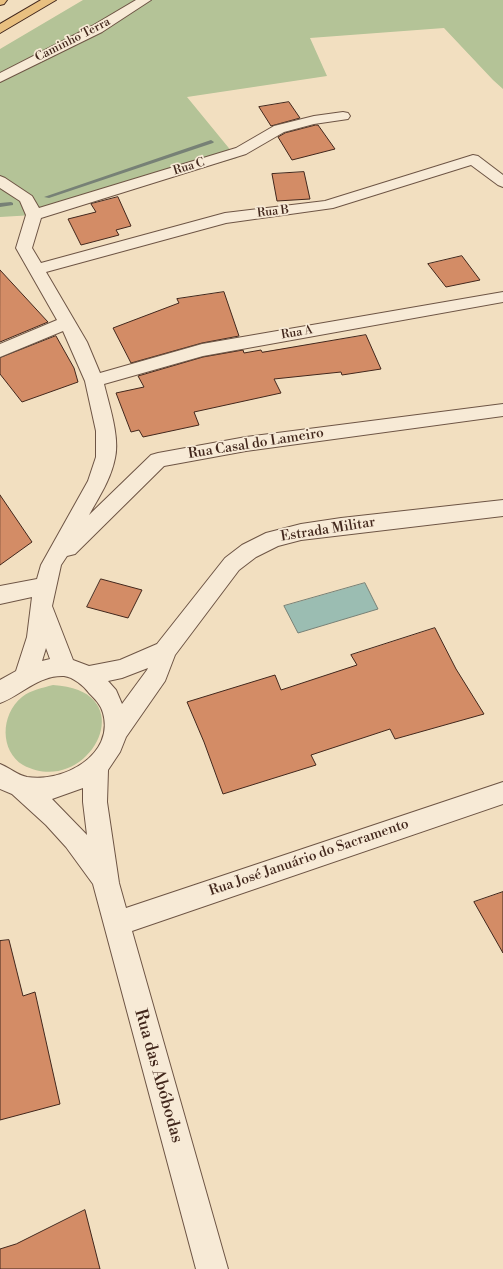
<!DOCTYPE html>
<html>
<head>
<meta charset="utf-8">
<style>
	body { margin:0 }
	canvas { display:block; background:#f2dfc0 }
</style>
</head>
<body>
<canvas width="503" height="1269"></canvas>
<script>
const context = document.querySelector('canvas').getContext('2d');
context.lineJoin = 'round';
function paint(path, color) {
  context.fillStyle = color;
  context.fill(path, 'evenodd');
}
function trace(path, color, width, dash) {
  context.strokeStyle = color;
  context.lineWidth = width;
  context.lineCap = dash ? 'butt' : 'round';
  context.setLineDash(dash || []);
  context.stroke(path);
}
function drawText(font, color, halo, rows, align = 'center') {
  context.font = font + ' "Libre Bodoni",serif';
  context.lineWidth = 3.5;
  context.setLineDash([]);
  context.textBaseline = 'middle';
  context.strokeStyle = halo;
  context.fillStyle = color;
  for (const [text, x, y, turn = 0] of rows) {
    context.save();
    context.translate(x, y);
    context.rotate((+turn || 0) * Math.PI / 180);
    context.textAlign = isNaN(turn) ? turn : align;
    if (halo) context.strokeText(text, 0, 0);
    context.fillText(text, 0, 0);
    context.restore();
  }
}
paint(new Path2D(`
	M83 0H503V89L493 80 444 28 310 38 327 76 187 97 237 158 34 215 0 217V49Z
	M53 685C147 690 88 800 23 765 0 751 0 715 22 697 31 690 42 688 53 685Z`), '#b4c397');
const water = new Path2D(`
	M365 583 378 609 298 633 284 606Z`);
paint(water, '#9bbdb2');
trace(water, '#778176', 1);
paint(new Path2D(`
	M211 140 214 142 213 143 49 198 44 197Z
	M11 202 13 203V205L0 207V203Z`), '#778176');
const building = new Path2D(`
	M289 102 300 118 271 126 259 107Z
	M316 125H318L335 149 292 160 278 137 285 133Z
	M304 172 310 199 277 201 272 174Z
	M118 197 131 226 116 230 119 235 81 245 68 219 96 212 91 204Z
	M462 256 480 280 446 287 428 264Z
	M0 270 48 322 0 342Z
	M224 292 239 336 202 343 131 363 113 328 179 303 177 299Z
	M366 335 381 369 342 375 341 372 274 379 281 393 194 412 199 425 143 437 139 430 131 432 116 393 144 387 138 376 203 357 243 350 244 353 261 350 262 352Z
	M56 336 74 368 78 382 22 402 0 374V358Z
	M0 495 32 542 0 565Z
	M101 579 142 590 128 618 87 607Z
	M435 628 456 669 484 714 395 739 390 729 311 755 316 765 223 794 204 742 187 702 275 675 281 690 357 665 351 655Z
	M503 892V953L474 902Z
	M9 940 23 996 35 992 60 1104 0 1120V941Z
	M85 1210 100 1269H0V1249L16 1244Z`);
paint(building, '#d38c66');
trace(building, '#42271c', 1);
const minor = new Path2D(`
	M136 0H151L102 32 0 82V73L92 26Z
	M343 112 348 113 350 116 348 119 314 124 284 132 246 154 41 218 32 248 41 263 225 213 325 201 473 155 478 156 503 175V187L498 185 471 165 333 208 226 223 46 272 87 342 100 373 202 344 503 292V302L203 356 104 384C109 405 120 437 115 458 111 479 99 497 89 515L151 455 158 453 246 437 503 404V416L246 451 164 466 75 554 67 556 61 565 52 606 73 660 89 666 120 660 157 644 225 558 242 545 266 533 301 524 341 518 503 500V516L301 540 278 546 256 557 239 570 175 655 165 681 126 737 120 752 108 770 107 802 119 883 126 908 503 782V804L132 931 228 1269H196L93 884 66 847 46 825 12 794 0 789V764C10 768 17 775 27 777 63 783 115 755 103 713 101 705 95 699 89 693 84 686 73 677 64 676 38 675 22 695 0 703V680L16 671 27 637 32 597 0 604V586L37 579 41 565 88 481 96 457V431L85 381 63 331 0 357V344L57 320 16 248 26 215 20 201 0 188V176L5 178 32 196 39 208 236 148 274 126 314 116ZM46 648 50 659 42 661ZM148 668 147 670 122 704 116 690 108 681 122 678ZM83 788V802L87 835 52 799Z`);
const highway = new Path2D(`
	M0 0H7L4 4 0 5Z
	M41 0H56L0 33V24Z`);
trace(minor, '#6e5545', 2);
trace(highway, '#42271c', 2);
paint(minor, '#f7ead6');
paint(highway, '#e9c080');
drawText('12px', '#42271c', '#f7ead6', [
	["Caminho Terra",73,40,-27],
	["Rua C",189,167,-17],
	["Rua B",273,212,-7],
	["Rua A",297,333,-10]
]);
drawText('14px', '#42271c', '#f7ead6', [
	["Rua Casal do Lameiro",256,444,-9],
	["Estrada Militar",328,530,-9],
	["Rua José Januário do Sacramento",309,858,-19]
]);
drawText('17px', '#42271c', '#f7ead6', [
	["Rua das Abóbodas",158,1076,74]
]);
</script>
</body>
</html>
